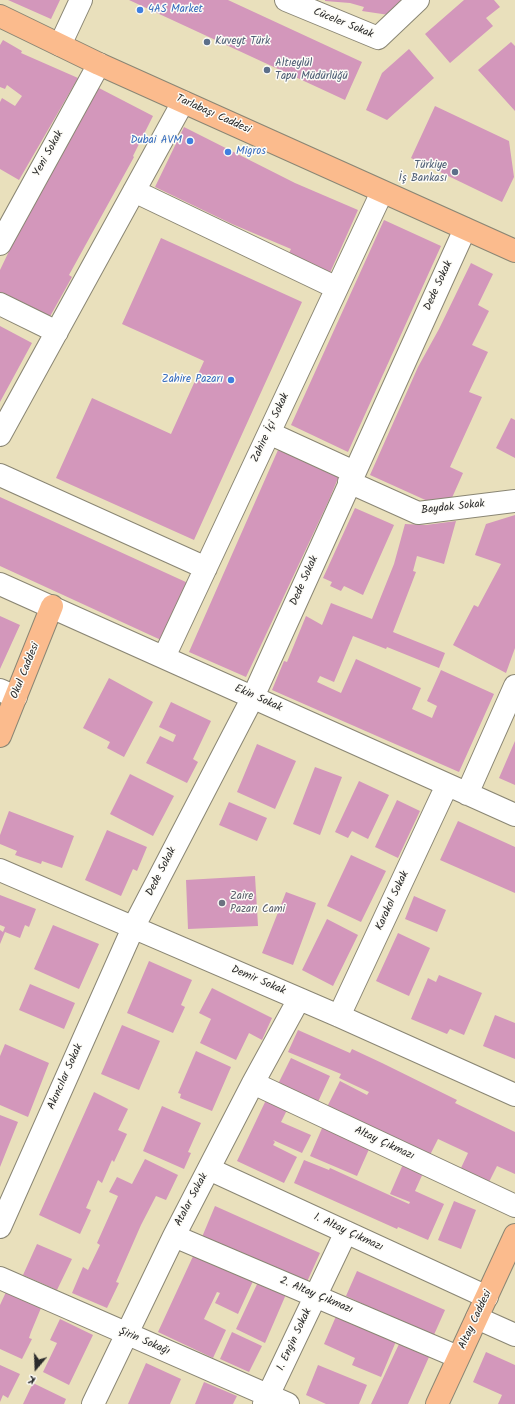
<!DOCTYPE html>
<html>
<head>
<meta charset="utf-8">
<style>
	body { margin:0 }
	#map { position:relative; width:515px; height:1404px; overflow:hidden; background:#e9e0bc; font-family:Kalam,sans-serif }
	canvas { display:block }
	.north { position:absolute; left:16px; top:1348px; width:40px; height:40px; -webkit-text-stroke:3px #fdfcf7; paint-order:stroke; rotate:199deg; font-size:11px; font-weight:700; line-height:16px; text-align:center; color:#2b2b2b }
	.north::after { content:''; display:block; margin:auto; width:14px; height:18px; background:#2b2b2b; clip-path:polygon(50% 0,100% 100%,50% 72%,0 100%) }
</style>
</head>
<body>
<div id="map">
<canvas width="515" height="1404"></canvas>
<div class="north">K</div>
</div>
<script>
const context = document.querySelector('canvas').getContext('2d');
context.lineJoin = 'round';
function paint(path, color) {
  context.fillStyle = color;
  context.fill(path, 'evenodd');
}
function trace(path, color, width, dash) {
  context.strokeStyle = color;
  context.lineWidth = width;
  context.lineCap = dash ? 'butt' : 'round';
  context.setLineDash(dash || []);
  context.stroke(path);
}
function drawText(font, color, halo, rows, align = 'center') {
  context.font = font + ' Kalam,sans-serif';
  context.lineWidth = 3;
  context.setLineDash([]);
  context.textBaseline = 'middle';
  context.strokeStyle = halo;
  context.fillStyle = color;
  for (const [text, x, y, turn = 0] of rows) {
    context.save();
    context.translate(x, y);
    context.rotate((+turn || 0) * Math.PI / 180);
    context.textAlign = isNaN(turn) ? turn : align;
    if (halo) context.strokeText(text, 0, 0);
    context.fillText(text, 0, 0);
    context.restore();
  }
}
paint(new Path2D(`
	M8 0H60L51 19Z
	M129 0H228L362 62 345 100Z
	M325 0H409L389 15 362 11 364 7 350 3 325 1Z
	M464 0H494L500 7 486 18 493 26 450 63 425 34Z
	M3 40 22 51 21 53 78 78 19 180 0 169V102L2 98 15 106 22 96 7 85 5 89 0 87V45Z
	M511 42 515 46V111L478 70Z
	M409 49 434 78 387 120 366 110 382 73Z
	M97 87 153 116 133 156 134 157 69 275 72 277 48 320 0 295V270L13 243 43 189Z
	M435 106 509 141 514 177 502 202 411 158Z
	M184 127 295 183 358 210 329 275 288 255 291 249 232 224 155 187Z
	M384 220 441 246 348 452 291 425Z
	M161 238 302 302 194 540 56 478 92 398 171 434 204 361 122 324Z
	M471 263 493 274 478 305 489 311 472 345 488 352 469 392 482 397 450 467 463 473 451 500 432 503 370 475 418 367 439 329Z
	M0 326 32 343 0 402Z
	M511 418 515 420V458L496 448Z
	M278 450 339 476 329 500 246 677 189 652Z
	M0 497 188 583 161 640 0 566Z
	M355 508 394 525 363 595 344 586 341 591 330 586 332 582 323 578Z
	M515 515V648L506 673 453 645 474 605 478 607 501 564 475 555 486 524Z
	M456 521 444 564 417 556 413 571 416 572 393 632 445 653 439 668 387 647 386 649 353 636 334 682 320 676 317 682 341 693 356 659 421 688 412 709 432 718 437 706 427 701 441 670 494 694 459 772 272 690 284 661 287 662 306 616 322 625 331 603 372 619 394 564 405 524 426 525Z
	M0 616 20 625 0 669Z
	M109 678 153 702 124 757 107 748 110 742 83 728Z
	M171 702 211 721 193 759 198 762 187 783 146 763 160 736 173 742 176 735 159 727Z
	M515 741V785L499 778Z
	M257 744 296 761 275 809 237 792Z
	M315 767 342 777 320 835 293 824Z
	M130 774 174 796 153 836 110 814Z
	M359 781 389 795 368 839 352 831 348 838 335 832Z
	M397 800 420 811 398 858 375 847Z
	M229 802 267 818 257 841 219 825Z
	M9 811 74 836 62 868 42 861 41 864 15 855 17 851 0 844V835Z
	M458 821 515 847V893L440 860Z
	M107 830 147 847 137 871 133 869 121 896 85 880Z
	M351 855 386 871 361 922 327 906Z
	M255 876 258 926 188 929 186 880Z
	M286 892 316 903 293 965 262 953Z
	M0 895 36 909 29 927 25 925 20 938 5 932 0 944V930L3 932 5 927 0 925Z
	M414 896 446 910 437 932 405 919Z
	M327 919 358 935 333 986 302 970Z
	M53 925 99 944 79 989 34 969Z
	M398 933 430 948 409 996 376 981Z
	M149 961 192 980 181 1005 185 1007 173 1033 127 1013Z
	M439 975 482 993 464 1035 450 1029 447 1034 411 1019 428 978 436 982Z
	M30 984 75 1003 64 1029 19 1010Z
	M212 988 272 1018 262 1040 249 1033 236 1060 200 1043 211 1019 199 1013Z
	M495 1015 515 1023V1059L483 1046Z
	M122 1025 160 1041 139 1090 101 1074Z
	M298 1030 350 1053 352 1049 382 1063 457 1100 455 1103 515 1132V1174L497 1166 489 1182 461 1168 468 1153 438 1139 429 1157 327 1107 340 1081 367 1095 369 1092 339 1078 341 1074 288 1052Z
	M5 1044 49 1063 28 1117 0 1105V1056Z
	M196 1051 231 1067 212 1111 180 1098 181 1094 178 1093Z
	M291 1058 330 1076 317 1104 277 1086Z
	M94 1092 128 1109 118 1130 127 1134 114 1162 112 1160 102 1183 98 1180 86 1208 91 1210 80 1234 39 1215Z
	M266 1100 287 1110 281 1122 311 1135 302 1153 273 1140 275 1142 273 1145 297 1157 284 1183 237 1161Z
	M162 1106 201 1123 188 1152 191 1153 184 1169 143 1151Z
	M0 1115 18 1122 0 1167Z
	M323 1126 370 1147 357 1176 310 1156Z
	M145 1159 178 1175 166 1200 156 1196 141 1225 116 1282 119 1283 107 1308 72 1293 83 1267 88 1270 100 1245 97 1243 118 1196 109 1192 117 1177 132 1184Z
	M304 1160 329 1170 330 1168 409 1204 410 1202 390 1194 404 1162 424 1171 415 1191 444 1204 428 1240 398 1227 397 1229 294 1183Z
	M454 1201 476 1210 461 1249 438 1240Z
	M215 1206 320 1253 306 1284 202 1237Z
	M37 1244 72 1259 57 1290 23 1275Z
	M195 1252 254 1279 238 1314 215 1303 220 1293 217 1292 204 1319 226 1330 213 1358 158 1332Z
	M357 1271 445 1310 433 1337 346 1296Z
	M259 1280 287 1292 265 1343 236 1329Z
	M6 1292 41 1308 31 1332 29 1338 32 1339 22 1359 0 1349V1305Z
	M337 1314 397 1339 381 1377 352 1365 355 1358 324 1344Z
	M60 1319 93 1335 69 1385 43 1372 57 1343 50 1340Z
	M232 1332 262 1346 249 1372 220 1359Z
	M399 1344 429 1357 408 1404H371Z
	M486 1352 515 1365V1404H498L502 1395 473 1382Z
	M146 1363 181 1379 170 1404H128Z
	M0 1365 20 1374 8 1398 3 1395 0 1402Z
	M318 1365 367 1385 359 1404H326L306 1395Z
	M204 1382 237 1396 233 1404H195Z
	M33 1383 66 1399 64 1404H23Z`), '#d397bb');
const minor = new Path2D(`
	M286 0 378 38 418 0
	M60 45 81 0
	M134 191 337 288
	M0 244 99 64
	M0 304 57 332
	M269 433 354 472
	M0 435 183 102
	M0 475 206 568
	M349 482 418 513 515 501
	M0 584 515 815
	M164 657 382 192
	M0 690 16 697
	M467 794 515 686
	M0 870 339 1016 515 1095
	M339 1016 447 785
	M253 1083 515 1206
	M209 1169 487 1297
	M0 1227 133 928 253 697 465 229
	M174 1236 458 1357
	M0 1278 288 1404
	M477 1318 515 1335
	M93 1404 174 1236 253 1083 299 999
	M264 1404 346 1232`);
const major = new Path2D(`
	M0 16 99 64 515 251
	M0 736 52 606
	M437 1404 515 1235`);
trace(minor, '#8a8674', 24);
trace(major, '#8a8674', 24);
trace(minor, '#fff', 22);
trace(major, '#fbbb8d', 22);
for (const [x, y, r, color] of [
	[140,10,4,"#3f7fe0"],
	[207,42,4,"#5c6f8a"],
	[267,70,4,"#5c6f8a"],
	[190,141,4,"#3f7fe0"],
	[228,152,4,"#3f7fe0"],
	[455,172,4,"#5c6f8a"],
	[231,380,4,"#3f7fe0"],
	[222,903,4,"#6b7280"]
]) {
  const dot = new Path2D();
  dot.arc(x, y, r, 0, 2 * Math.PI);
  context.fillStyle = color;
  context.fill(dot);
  trace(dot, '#fdfcf7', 1.5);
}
drawText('11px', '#366cbe', '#fdfcf7', [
	["4AS Market",148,10],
	["Dubai AVM",182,141,"right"],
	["Migros",236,152],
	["Zahire Pazarı",223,380,"right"]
], 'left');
drawText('11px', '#2b2b2b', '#fdfcf7', [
	["Cüceler Sokak",343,24,22],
	["Tarlabaşı Caddesi",213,115,24],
	["Yeni Sokak",49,154,-61],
	["Dede Sokak",439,286,-65],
	["Zahire İçi Sokak",271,428,-65],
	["Baydak Sokak",453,508,-6],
	["Dede Sokak",305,581,-66],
	["Okul Caddesi",26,671,-68],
	["Ekin Sokak",258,699,24],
	["Dede Sokak",162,872,-63],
	["Karakol Sokak",393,901,-65],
	["Demir Sokak",258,981,23],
	["Akıncılar Sokak",66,1077,-66],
	["Altay Çıkmazı",384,1144,25],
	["Atalar Sokak",192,1200,-62],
	["1. Altay Çıkmazı",348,1233,25],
	["2. Altay Çıkmazı",316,1296,23],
	["Altay Caddesi",476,1320,-65],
	["1. Engin Sokak",295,1340,-65],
	["Şirin Sokağı",144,1342,23]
]);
drawText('11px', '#4e5e75', '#fdfcf7', [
	["Kuveyt Türk",215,42],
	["Altıeylül",275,64],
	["Tapu Müdürlüğü",275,77],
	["Türkiye",447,166,"right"],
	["İş Bankası",447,179,"right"]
], 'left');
drawText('11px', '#5b616d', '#fdfcf7', [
	["Zaire",230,897],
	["Pazarı Cami",230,910]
], 'left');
</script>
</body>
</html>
